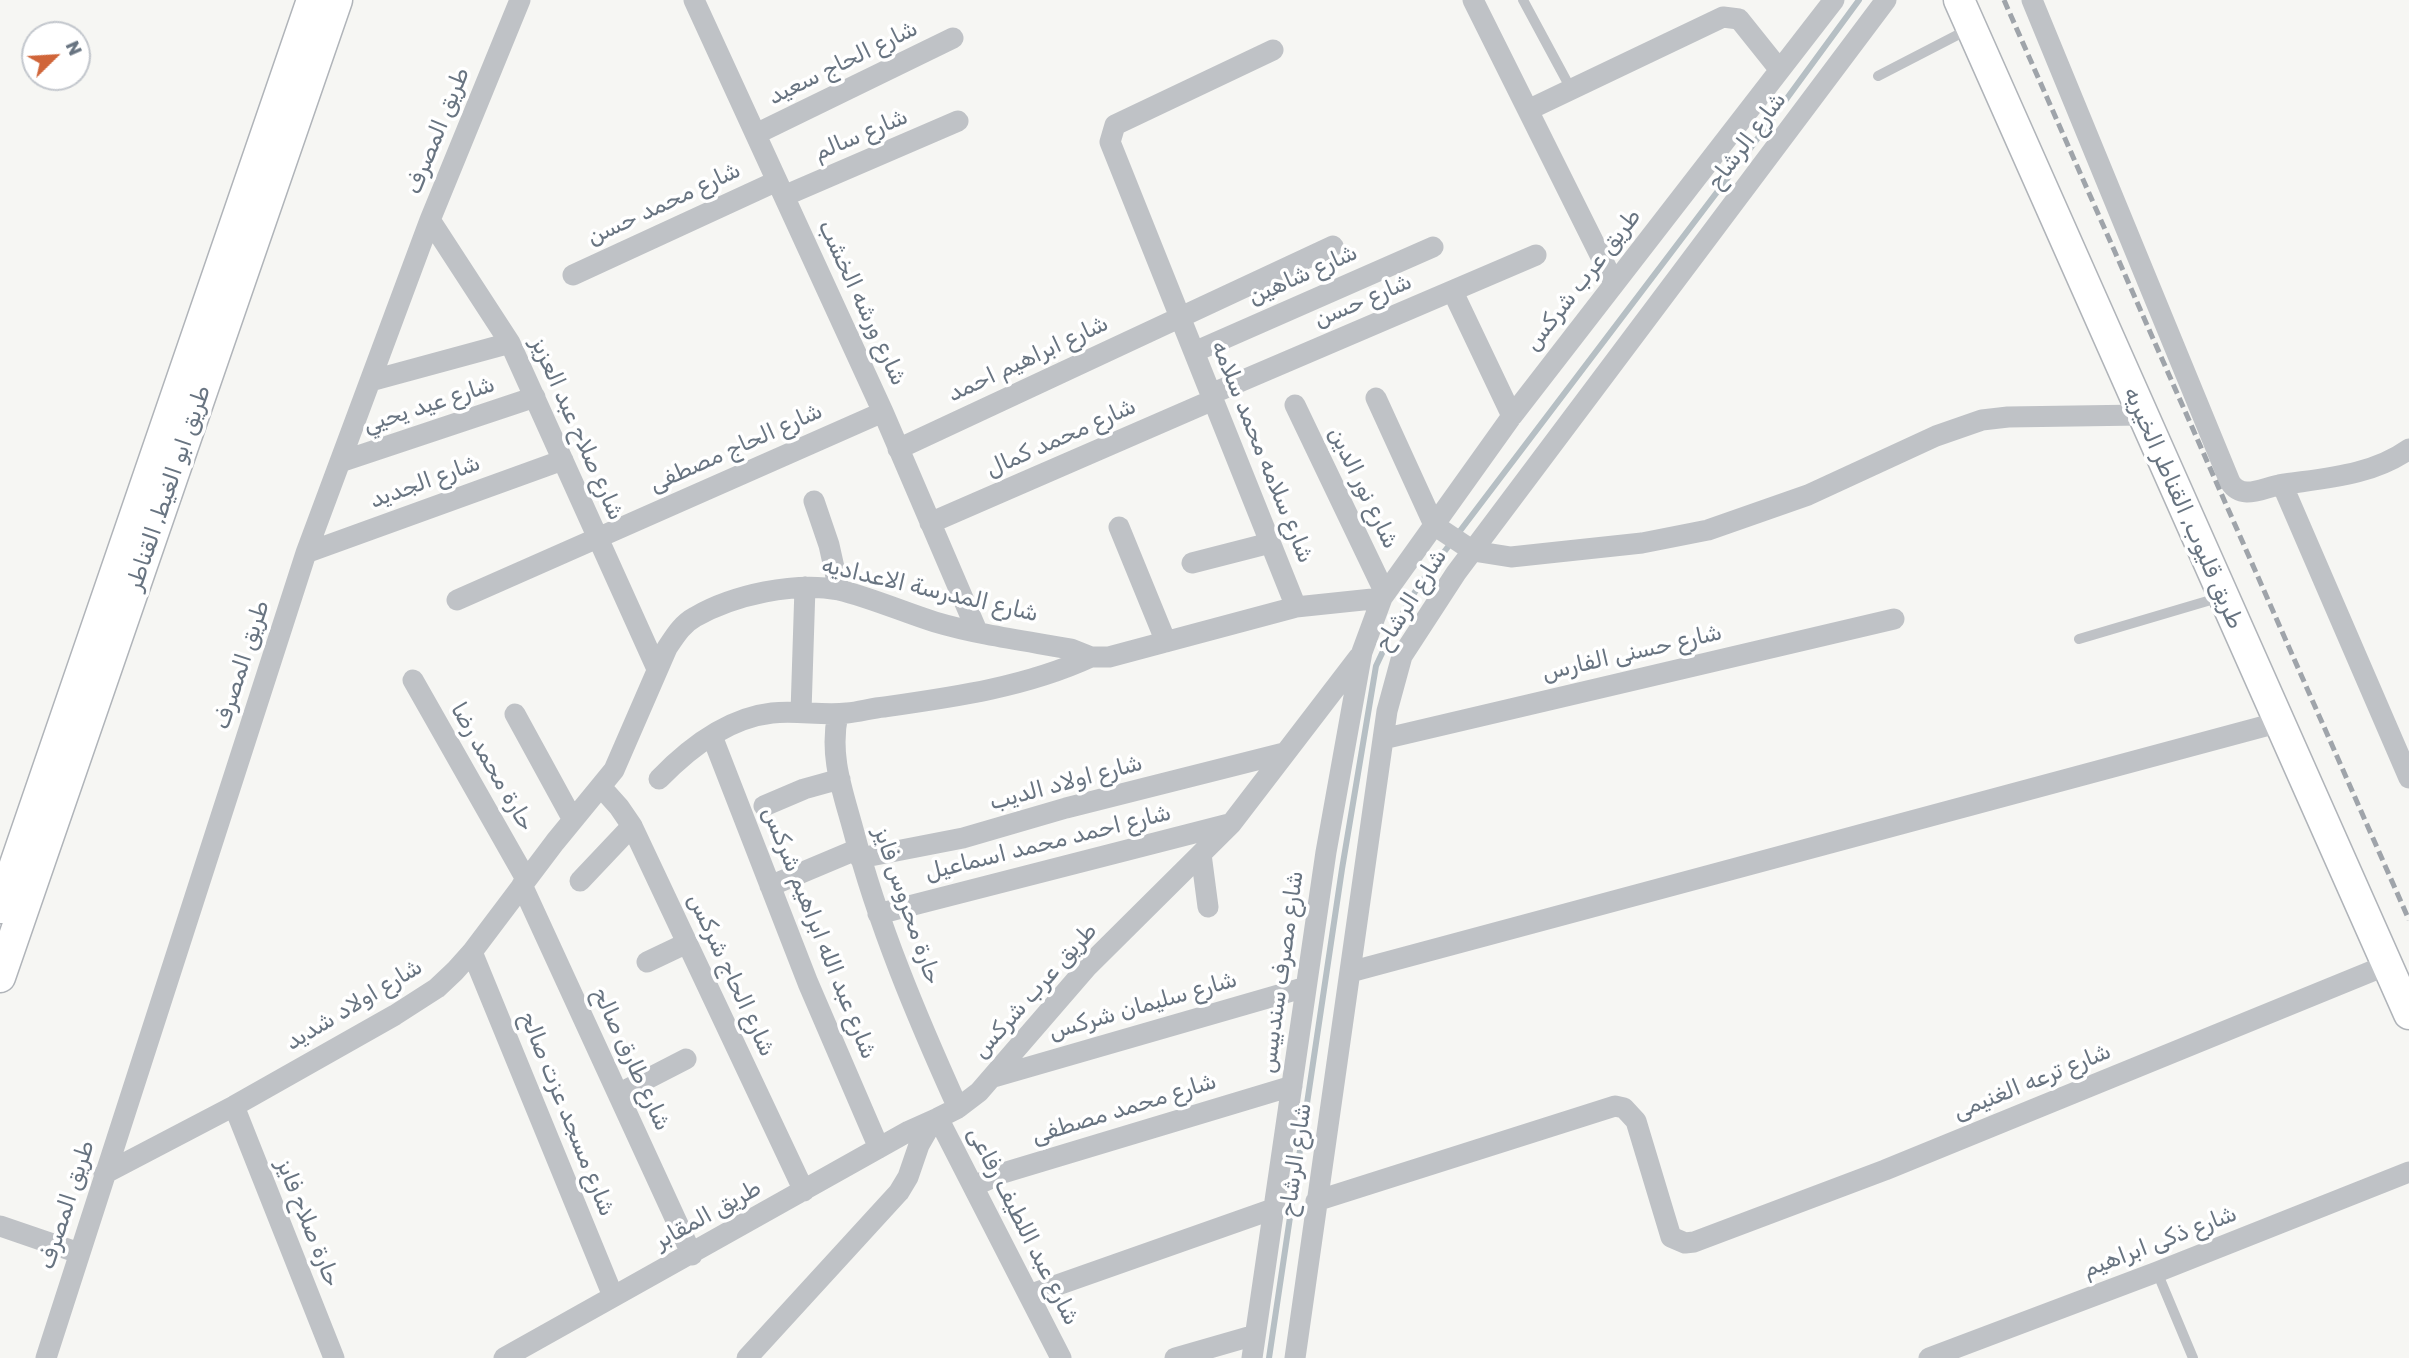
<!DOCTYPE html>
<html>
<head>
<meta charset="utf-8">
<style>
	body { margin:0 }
	#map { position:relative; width:2409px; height:1358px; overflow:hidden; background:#f6f6f3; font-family:Rubik,sans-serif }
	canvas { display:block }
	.north { position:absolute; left:21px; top:21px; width:70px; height:70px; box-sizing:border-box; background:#fff; border:2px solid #c3c7cd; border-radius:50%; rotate:66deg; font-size:19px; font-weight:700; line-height:28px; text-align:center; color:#687481 }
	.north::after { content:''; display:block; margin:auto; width:24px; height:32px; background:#d06539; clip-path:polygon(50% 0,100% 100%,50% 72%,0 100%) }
</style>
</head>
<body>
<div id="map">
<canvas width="2409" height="1358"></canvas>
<div class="north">N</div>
</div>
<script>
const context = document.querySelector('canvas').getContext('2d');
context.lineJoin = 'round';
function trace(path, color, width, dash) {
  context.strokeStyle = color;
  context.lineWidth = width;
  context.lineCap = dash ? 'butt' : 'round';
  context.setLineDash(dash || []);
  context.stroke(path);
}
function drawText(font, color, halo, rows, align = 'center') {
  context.font = font + ' Rubik,"Noto Naskh Arabic",sans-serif';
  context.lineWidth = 7;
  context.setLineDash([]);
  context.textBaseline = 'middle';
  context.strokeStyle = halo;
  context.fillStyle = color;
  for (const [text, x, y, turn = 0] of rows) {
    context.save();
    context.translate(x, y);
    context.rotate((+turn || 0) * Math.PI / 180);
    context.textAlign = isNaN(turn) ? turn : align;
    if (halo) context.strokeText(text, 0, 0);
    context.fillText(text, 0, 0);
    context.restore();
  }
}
trace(new Path2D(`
	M1269 1358 1342 869 1376 666 1394 628 1419 585 1752 146 1859 0`), '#b6bfc4', 6);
const secondary = new Path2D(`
	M1959 0 2409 1014
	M0 908 312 0
	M0 977 337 0`);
trace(secondary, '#b0b4b9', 33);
trace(new Path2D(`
	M1523 0 1571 89
	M1878 76 1969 29
	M2079 639 2221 597
	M2157 1272 2193 1358`), '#bfc2c6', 10);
trace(new Path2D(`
	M694 0 883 412 977 631
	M1473 0 1614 283
	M2032 0 2230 482C2242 501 2262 488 2279 485L2285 491 2409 778
	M1273 50 1115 125 1110 142 1296 607
	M1528 110 1723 17 1739 19 1779 69
	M756 134 953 38
	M784 196 958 121
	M430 220 510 343 657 669
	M573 275 777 181
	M1453 292 1512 416
	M1194 352 1433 247
	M370 381 510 343
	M1211 394 1536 255
	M1376 398 1434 525 1473 551 1511 557 1642 543 1708 530 1808 495 1936 436 1982 420 2008 417 2141 415
	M1295 405 1385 593
	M898 449 1333 246
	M340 462 535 397
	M2279 485C2324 478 2371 476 2409 449
	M814 501 829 545 839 590
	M930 523 1213 400
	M1119 527 1166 642
	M306 553 563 460
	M1192 563 1270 543
	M457 600 883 412
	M413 680 526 879
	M801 712 805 587
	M515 714 573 820
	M838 714C829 755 842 789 853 829 878 925 917 1017 958 1108
	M712 736 808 983 879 1148
	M1383 739 1894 619
	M659 779C689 748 727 718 772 713 797 710 822 716 847 713 859 712 872 708 884 707 954 697 1026 687 1091 657
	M602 788 619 807 632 826 804 1191
	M764 806 804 789 840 779
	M1201 854 1208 907
	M860 858 963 838 1066 808 1284 753
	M580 881 632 826
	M522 885 692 1255
	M770 886 858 849
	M878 914 1229 824
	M472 952 613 1296
	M647 962 687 943
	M1350 972 2280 722
	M994 1077 1306 987
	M618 1094 686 1059
	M234 1106 334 1358
	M104 1174 234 1106 395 1015 437 988 455 971 472 952 555 842 614 770 667 648C675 636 682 624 695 617 733 595 796 581 839 590 872 598 903 612 935 622 979 635 1026 641 1071 649L1091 657H1109L1296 607 1382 598
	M974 1186 1003 1173 1292 1086
	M1316 1201 1615 1106 1624 1108 1636 1121 1671 1237 1685 1243 1694 1242 1885 1170 2387 965
	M0 1226 79 1253
	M1029 1295 1273 1209
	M46 1358 306 553 430 220 520 0
	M504 1358 909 1131 938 1118 1061 1358
	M747 1358 899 1192 908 1177 919 1145 927 1131 938 1118 958 1108 979 1092 1088 966 1231 824 1359 657
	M1175 1358 1255 1335
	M1252 1358 1326 852 1362 652 1382 598 1512 416 1834 0
	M1295 1358 1387 711 1402 656 1456 573 1886 0
	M1929 1358 2157 1272 2409 1172`), '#bfc2c6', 21);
trace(secondary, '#fff', 30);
trace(new Path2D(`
	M2004 0 2409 920`), '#9fa4aa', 5, [10, 5]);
drawText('23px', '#687481', '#fff', [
	["شارع الحاج سعيد",843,63,-26],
	["طريق المصرف",438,131,-68],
	["شارع سالم",861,135,-23],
	["شارع الرشاح",1747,141,-53],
	["شارع محمد حسن",664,204,-25],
	["شارع شاهين",1303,275,-24],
	["طريق عرب شركس",1583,280,-52],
	["شارع حسن",1363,301,-23],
	["شارع ورشه الخشب",862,303,65],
	["شارع ابراهيم احمد",1028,359,-25],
	["شارع عيد يحيي",429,405,-18],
	["شارع صلاح عبد العزيز",577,429,66],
	["شارع محمد كمال",1061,438,-24],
	["شارع الحاج مصطفى",736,448,-24],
	["شارع سلامه محمد سلامه",1262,452,68],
	["شارع الجديد",425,482,-20],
	["طريق ابو الغيط, القناطر",169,488,-71],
	["شارع نور الدين",1363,488,64],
	["طريق قليوب, القناطر الخيريه",2183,508,66],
	["شارع المدرسة الاعداديه",930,590,13],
	["شارع الرشاح",1411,600,-58],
	["شارع حسنى الفارس",1632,653,-13],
	["طريق المصرف",242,665,-72],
	["حارة محمد رضا",492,767,60],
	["شارع اولاد الديب",1066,783,-15],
	["شارع احمد محمد اسماعيل",1048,843,-14],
	["حارة محروس فايز",907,906,71],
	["شارع عبد الله ابراهيم شركس",819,933,68],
	["شارع مصرف سندبيس",1282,972,-82],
	["شارع الحاج شركس",731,975,65],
	["طريق عرب شركس",1035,991,-48],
	["شارع اولاد شديد",354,1005,-31],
	["شارع سليمان شركس",1143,1006,-16],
	["شارع طارق صالح",631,1059,65],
	["شارع ترعه الغنيمى",2032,1082,-22],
	["شارع محمد مصطفى",1124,1109,-17],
	["شارع مسجد عزت صالح",567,1114,68],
	["شارع الرشاح",1296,1160,-82],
	["طريق المصرف",67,1205,-72],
	["طريق المقابر",708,1215,-29],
	["حارة صلاح فايز",308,1223,68],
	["شارع عبد اللطيف رفاعى",1023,1226,63],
	["شارع ذكى ابراهيم",2160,1242,-21]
]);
</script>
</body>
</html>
